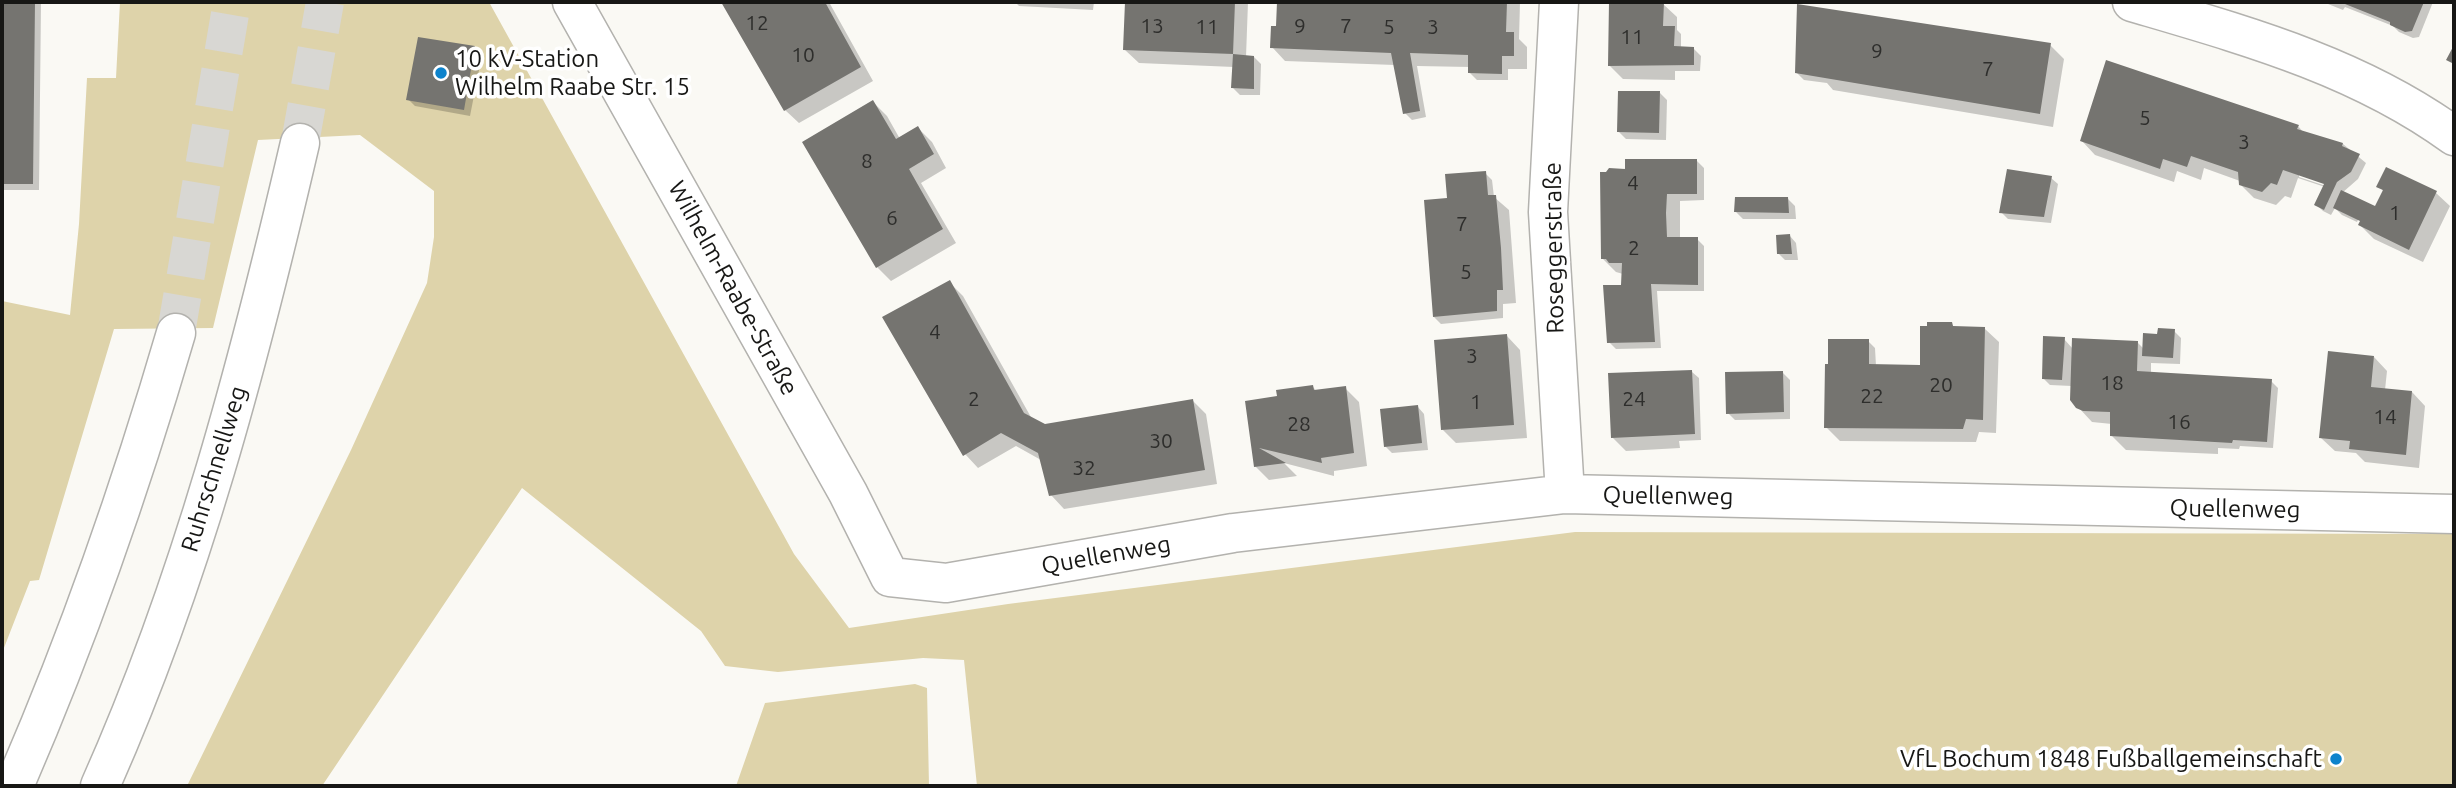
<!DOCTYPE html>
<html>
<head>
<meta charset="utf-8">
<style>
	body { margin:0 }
	#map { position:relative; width:2456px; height:788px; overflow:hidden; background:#faf9f4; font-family:Ubuntu,sans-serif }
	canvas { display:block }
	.frame { position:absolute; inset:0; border:4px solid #171715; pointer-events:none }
</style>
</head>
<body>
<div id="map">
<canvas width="2456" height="788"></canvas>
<div class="frame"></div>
</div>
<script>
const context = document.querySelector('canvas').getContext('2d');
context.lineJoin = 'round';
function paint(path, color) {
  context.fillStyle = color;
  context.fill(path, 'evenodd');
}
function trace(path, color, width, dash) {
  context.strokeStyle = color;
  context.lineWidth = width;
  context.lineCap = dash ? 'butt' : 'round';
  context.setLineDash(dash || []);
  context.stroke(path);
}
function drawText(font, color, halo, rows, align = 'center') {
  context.font = font + ' Ubuntu,sans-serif';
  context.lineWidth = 7;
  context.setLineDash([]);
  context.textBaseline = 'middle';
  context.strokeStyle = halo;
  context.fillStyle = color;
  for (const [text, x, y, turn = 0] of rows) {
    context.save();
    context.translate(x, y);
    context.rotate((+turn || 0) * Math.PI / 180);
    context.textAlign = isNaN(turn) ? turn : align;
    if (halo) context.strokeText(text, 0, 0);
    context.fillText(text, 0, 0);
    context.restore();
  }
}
paint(new Path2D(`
	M120 2H489L794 554 849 628 1008 604 1575 532 2454 534V786H977L964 660 923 658 778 672 725 666 701 631 522 488 322 786H187L351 450 427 283 434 237V191L360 135 258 140 213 328 114 329 39 580 30 581 2 653V301L70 315 79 224 87 78H116Z
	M915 684 927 688 929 786H736L765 703Z`), '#ded3aa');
paint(new Path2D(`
	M2 2H41L39 190H2Z
	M724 2H829L873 81 799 123 785 110Z
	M1015 2H1094L1093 10 1019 6Z
	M1127 2H1248L1246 57H1254L1261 64 1260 95H1240L1233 88 1234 67 1139 63 1125 50Z
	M1279 2H1520L1519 39 1527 47V69H1508V80H1477L1470 73V67L1417 66 1426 117 1412 120 1405 113 1395 65 1285 61 1272 47 1278 28Z
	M2323 2H2433L2419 37 2413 38 2399 32 2393 26 2345 7 2343 10Z
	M1663 4 1677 17V30L1681 34V48L1694 49 1701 56 1700 71H1675V80L1623 79 1609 65Z
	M2050 45 2064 59 2053 127 1833 90 1827 83 1804 80 1797 73Z
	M475 48 482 55 470 116 415 106 408 99Z
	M1660 93 1667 100 1666 140 1626 139 1619 132Z
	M873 102 887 116 900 139 918 128 932 142 946 168 921 183 956 243 891 281 877 267Z
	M2298 126 2304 133 2343 144 2366 163 2358 179 2342 193 2365 205 2357 222 2342 215 2335 208 2331 215 2323 211 2316 204 2325 187 2298 178 2291 198 2285 196 2276 205 2254 198 2240 184V181L2204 168 2201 180 2177 171 2174 182 2095 155 2082 141ZM2299 173 2333 185 2332 188 2299 177Z
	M1697 161 1704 168V200L1680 201V239H1697L1704 246V291H1657L1661 348 1616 349 1609 342 1623 286V274L1616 272 1602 258 1623 169Z
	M1485 173 1492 180 1494 197 1509 210 1516 303 1503 304V318L1441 324 1434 317 1451 200Z
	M2051 178 2058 184 2051 223 2008 219 2001 212Z
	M2379 186 2436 193 2450 206 2423 262 2374 239 2360 225 2375 208 2384 192Z
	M1788 199 1795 206 1796 219H1743L1736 212Z
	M1790 236 1796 243 1798 260H1785L1778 253Z
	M949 282 963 296 1032 419 1045 426 1193 401 1206 414 1217 484 1064 509 1051 495 1041 460 1016 446 978 468 965 454Z
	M1951 324 1955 328 1985 329 1999 342 1996 433 1979 432 1976 442 1840 441 1826 427 1868 341 1875 348 1876 366 1922 367Z
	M2174 331 2181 338 2180 364 2151 363V374L2271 381 2278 388 2273 448 2240 446 2239 449 2218 448V454L2126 450 2112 436V424L2092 422 2078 407 2072 386 2050 385 2043 378 2064 339 2073 349 2138 343 2144 349 2159 336Z
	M1507 336 1520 350 1527 438 1456 443 1442 429Z
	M2374 357 2387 371 2385 390 2412 392 2425 406 2419 468 2365 462 2356 453 2335 451 2321 438Z
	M1692 372 1699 378 1701 440 1679 441 1680 448 1626 451 1612 437Z
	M1783 373 1790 380V419L1735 420 1728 413Z
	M1313 387 1317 392 1345 388 1359 402 1367 466 1334 471V476L1284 463 1297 476 1269 480 1255 466 1247 402 1279 398Z
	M1418 407 1424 414 1428 450 1392 453 1385 446Z`), '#0003');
paint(new Path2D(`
	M2 2H35L33 184H2Z
	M721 2H825L861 67 784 111Z
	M1125 2H1235L1233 54 1123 50Z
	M1277 2H1507L1506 32H1514V56H1502V74L1468 73V55L1410 53 1420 111 1403 114 1391 53 1270 48 1271 26H1276Z
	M1609 2H1664L1663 26H1675L1674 46 1694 47V65L1608 66Z
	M2340 2H2424L2412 31 2405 32 2390 25V22Z
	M1797 4 2051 43 2040 114 1795 73Z
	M418 37 475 46 464 110 406 100Z
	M2454 45V64L2446 60Z
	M1233 54 1254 56V89L1231 88Z
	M2106 60 2299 125 2297 129 2343 143 2342 146 2360 154 2351 172 2337 182 2324 210 2314 205 2324 184 2283 170 2277 185 2271 183 2262 192 2239 185 2238 172 2191 156 2187 167 2163 159 2160 169 2080 141Z
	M1618 91H1660L1659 133 1617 132Z
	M873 100 896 139 918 126 934 154 909 169 943 229 876 268 802 142Z
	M1625 159H1697V194H1667L1666 213 1667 237H1698V285L1651 284 1655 342 1607 343 1603 285H1621L1622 263H1609L1606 259H1601L1600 172H1606L1609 168 1625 169Z
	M2386 167 2437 191 2409 250 2358 225 2360 221 2333 208 2341 190 2375 206 2383 190 2376 187Z
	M2007 169 2052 176 2044 217 1999 213Z
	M1486 171 1488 195H1496L1501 248 1503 290H1497V311L1433 317 1424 200 1447 198 1445 174Z
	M1735 197H1788L1789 213 1734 212Z
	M1790 234 1792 254H1777L1776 235Z
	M950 280 1024 413 1045 424 1193 399 1205 470 1049 496 1038 453 1001 433 963 456 882 317Z
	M1927 322H1952L1953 326 1985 327 1983 420 1966 419 1963 429 1824 428 1825 364H1828V339H1869V364L1920 365V326H1927Z
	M2158 328 2175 329 2173 358 2142 356 2143 333 2157 334Z
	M1507 334 1514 425 1441 430 1434 340Z
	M2043 336 2065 337 2062 380 2042 379Z
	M2072 338 2138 341 2137 371 2272 379 2267 442 2233 440 2232 443 2110 436V412L2083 411 2076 408 2070 400Z
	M2328 351 2374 356 2371 387 2412 391 2406 455 2349 449 2350 441 2319 438Z
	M1692 370 1695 434 1611 438 1608 373Z
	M1783 371 1784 412 1726 414 1725 372Z
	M1313 385 1314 390 1346 386 1354 453 1321 458 1322 463 1259 448 1286 463 1254 467 1245 401 1277 396 1276 390Z
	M1418 405 1422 443 1384 447 1380 409Z`), '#757470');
trace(new Path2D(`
	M300 143 325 2
	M176 333 232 2`), '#d8d7d3', 38, [38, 19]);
const street = new Path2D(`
	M572 2 848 493 890 577 946 583 1233 533 1565 494 2454 514
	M1559 2 1548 212 1565 494
	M2132 2C2244 35 2358 66 2454 136`);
const highway = new Path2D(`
	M14 786C78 639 131 487 176 333
	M100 786C192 580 249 362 300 143`);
trace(street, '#b3b2ae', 41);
trace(highway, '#b3b2ae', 41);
trace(street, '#fff', 38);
trace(highway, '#fff', 38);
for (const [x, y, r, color] of [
	[441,73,7,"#0d83cc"],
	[2336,759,7,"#0d83cc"]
]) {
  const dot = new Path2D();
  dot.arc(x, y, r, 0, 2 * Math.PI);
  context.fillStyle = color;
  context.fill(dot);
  trace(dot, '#fff', 2.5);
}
drawText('21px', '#2e2e2c', null, [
	["12",757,23],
	["13",1152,26],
	["9",1300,26],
	["7",1346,26],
	["11",1207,27],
	["5",1389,27],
	["3",1433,27],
	["11",1632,37],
	["9",1877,51],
	["10",803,55],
	["7",1988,69],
	["5",2145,118],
	["3",2244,142],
	["8",867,161],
	["4",1633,183],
	["1",2395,213],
	["6",892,218],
	["7",1462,224],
	["2",1634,248],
	["5",1466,272],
	["4",935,332],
	["3",1472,356],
	["18",2112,383],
	["20",1941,385],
	["22",1872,396],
	["2",974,399],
	["24",1634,399],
	["1",1476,402],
	["14",2385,417],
	["16",2179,422],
	["28",1299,424],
	["30",1161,441],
	["32",1084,468]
]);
drawText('24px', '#171715', '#fff', [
	["10 kV-Station",455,59],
	["Wilhelm Raabe Str. 15",455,87],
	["VfL Bochum 1848 Fußballgemeinschaft",2322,759,"right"]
], 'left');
drawText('24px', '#171715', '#fff', [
	["Roseggerstraße",1554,248,-91],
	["Wilhelm-Raabe-Straße",733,288,61],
	["Ruhrschnellweg",214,469,-73],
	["Quellenweg",1668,496,1],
	["Quellenweg",2235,509,1],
	["Quellenweg",1106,555,-10]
]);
</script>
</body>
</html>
